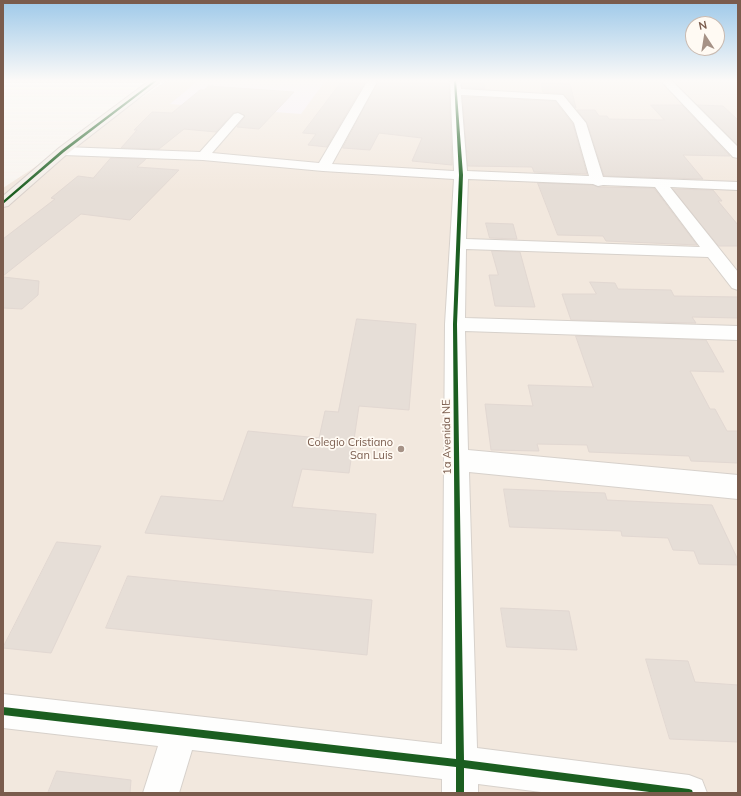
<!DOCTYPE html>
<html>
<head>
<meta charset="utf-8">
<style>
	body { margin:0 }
	#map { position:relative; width:741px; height:796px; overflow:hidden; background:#f9f5f0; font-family:Mulish,sans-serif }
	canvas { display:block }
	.frame { position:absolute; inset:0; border:4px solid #7a5c4d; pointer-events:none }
	.north { position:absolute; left:685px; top:16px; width:40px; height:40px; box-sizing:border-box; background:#fffaf3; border:1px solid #cabbb1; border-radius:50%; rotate:348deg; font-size:11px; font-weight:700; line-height:16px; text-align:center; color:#7a5c4d }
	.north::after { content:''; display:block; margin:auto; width:14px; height:18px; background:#a69286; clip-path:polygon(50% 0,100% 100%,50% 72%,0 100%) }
</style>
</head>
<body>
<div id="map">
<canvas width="741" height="796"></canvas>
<div class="frame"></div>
<div class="north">N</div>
</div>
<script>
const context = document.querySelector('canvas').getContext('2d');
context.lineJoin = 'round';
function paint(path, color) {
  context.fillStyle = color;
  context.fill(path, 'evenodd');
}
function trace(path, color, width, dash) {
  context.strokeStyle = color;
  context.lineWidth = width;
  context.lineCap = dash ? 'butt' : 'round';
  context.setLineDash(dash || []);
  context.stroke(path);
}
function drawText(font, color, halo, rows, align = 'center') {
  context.font = font + ' Mulish,sans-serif';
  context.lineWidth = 3.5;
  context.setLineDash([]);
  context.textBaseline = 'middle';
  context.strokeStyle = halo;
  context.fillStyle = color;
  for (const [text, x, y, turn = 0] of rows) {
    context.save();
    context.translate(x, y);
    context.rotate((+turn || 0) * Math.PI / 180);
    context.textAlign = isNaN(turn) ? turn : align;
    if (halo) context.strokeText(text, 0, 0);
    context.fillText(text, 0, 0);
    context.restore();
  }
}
paint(new Path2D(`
	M168 80H738V793H3V188Z`), '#f2e8de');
paint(new Path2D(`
	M199 80H326L301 114 170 104Z`), '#f6eef6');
const building = new Path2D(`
	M343 80H366L327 147 308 145 316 134 303 133Z
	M379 80H449L452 165 412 161 422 138 379 133 370 150 343 148Z
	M462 80H483L485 89 462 88Z
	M542 83 570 84 576 108 563 94 543 92Z
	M209 86 294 92 259 129 237 127 245 116 238 112 233 113 216 132 184 129 159 149 121 148 137 130H134L152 112 172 113 200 90H204Z
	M463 97 555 101 573 124 587 174 534 172 532 167 468 166Z
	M651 105H682L730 156 683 155 703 179 604 176 587 123 577 110H595L599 116H607L609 119 664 120Z
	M698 105 723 106 738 120V145Z
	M111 158 146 159 137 167 179 170 130 220 81 214 3 276V239L55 199 51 198 78 176 93 178Z
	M538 183 593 185 598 187 654 188 697 245 606 241 603 236 558 235Z
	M673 189 713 190 722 201H718L738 225V246H719Z
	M486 223 513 224 517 239 490 238Z
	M492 251 520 252 535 307 495 306 489 275H498Z
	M3 277 39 281 38 295 22 309 3 308Z
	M590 282 615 283 618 289 671 290 674 296 738 297V318L692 317 696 323 571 320 562 294H596Z
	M357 319 416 324 409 410 359 406 349 473 302 469 292 507 376 514 373 553 145 533 161 496 223 501 248 431 319 438 325 411 338 412Z
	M576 336 706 340 724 372 690 371 710 409H715L727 431H738V463L691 461 689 456 589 452 587 445 537 444 539 451 491 450 485 404 533 406 528 385 593 387Z
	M504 489 605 493 607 500 712 505 738 560V565L699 564 694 551 673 550 668 538 622 536 621 531 510 527Z
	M57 542 101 546 51 653 3 648Z
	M128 576 372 600 367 655 106 628Z
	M501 608 569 611 577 650 507 647Z
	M646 659 688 661 695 682 738 685V742L670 739Z
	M57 771 131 780 130 793H48Z`);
paint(building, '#e6ded7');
trace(building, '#e2d8d2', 1);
const street = new Path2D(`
	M368 80H378L332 164 454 171 450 80H460L461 89 563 95 586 123 603 177 738 182V190L670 187 738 272V290L732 288 708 257 466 249 465 318 738 326V340L465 331 468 450 738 475V499L469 472 477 748 689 775 702 780 707 793H549L478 784V793H442V779L192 750 179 793H143L158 746 3 728V694L442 744 445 324 454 179 323 171 203 160 63 155 57 151 63 147 200 152 234 114 238 113 244 116 212 153 319 163ZM461 95 556 100 574 123 589 176 467 171ZM468 179 593 184 598 186 603 185 655 187 700 247 466 239Z
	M660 80H671L738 147V158L733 157Z`);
const primary = new Path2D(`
	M150 80H162L67 154 8 206 3 207V196L59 148Z`);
trace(street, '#d7d1cb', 2);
trace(primary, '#dad1cc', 2);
paint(street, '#fefefd');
paint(primary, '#f3eee8');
paint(new Path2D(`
	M155 80H158L64 152 3 204V201L62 150Z
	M454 80H456L463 175 457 324 464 760 689 789 692 790 693 793H657L464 768V793H456V767L3 715V707L456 759 453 324 459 175Z`), '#1b5e20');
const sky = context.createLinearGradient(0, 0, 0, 192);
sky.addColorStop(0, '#9ec9e9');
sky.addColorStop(0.42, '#fcfaf8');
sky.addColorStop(1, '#fcfaf800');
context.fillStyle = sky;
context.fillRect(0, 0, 741, 192);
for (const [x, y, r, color] of [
	[401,449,4,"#a69286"]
]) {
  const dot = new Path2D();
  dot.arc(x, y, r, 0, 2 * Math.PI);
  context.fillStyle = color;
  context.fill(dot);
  trace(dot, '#fffaf3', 1.5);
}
drawText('11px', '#7a5c4d', '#fffaf3', [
	["1a Avenida NE",447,437,-91]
]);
drawText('11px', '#7a5c4d', '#fffaf3', [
	["Colegio Cristiano",393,443],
	["San Luis",393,456]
], 'right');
</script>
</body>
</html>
